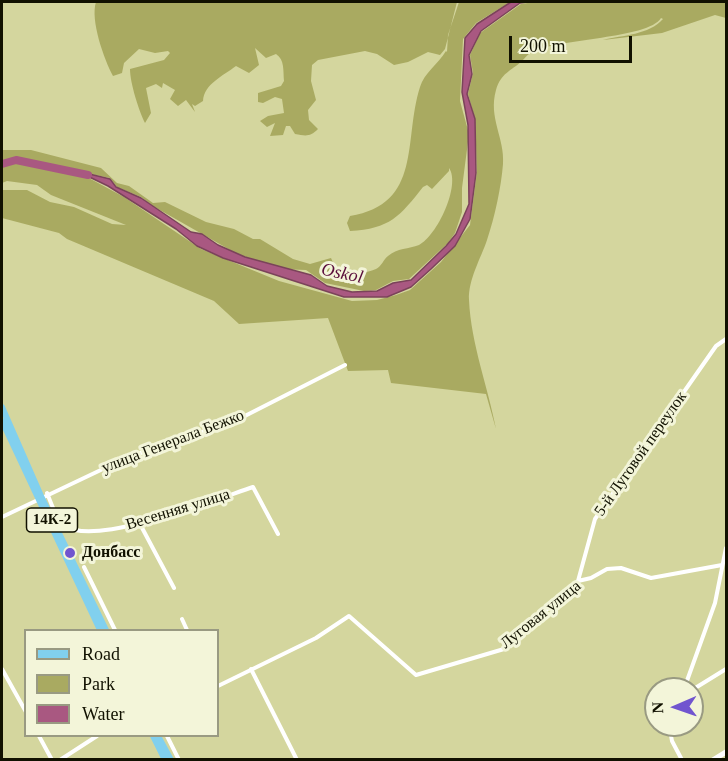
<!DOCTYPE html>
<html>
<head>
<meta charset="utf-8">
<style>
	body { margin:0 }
	#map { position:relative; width:728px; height:761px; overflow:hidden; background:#d4d69e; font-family:Georgia,serif }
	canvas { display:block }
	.frame { position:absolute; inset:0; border:3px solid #110; pointer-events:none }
	.legend { position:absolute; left:24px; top:629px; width:195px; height:108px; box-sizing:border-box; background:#f3f5d9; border:2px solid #999a82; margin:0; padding:8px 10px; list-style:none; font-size:18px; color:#110 }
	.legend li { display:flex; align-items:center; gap:12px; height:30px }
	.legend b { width:30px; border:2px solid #999a82 }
	.north { position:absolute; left:644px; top:677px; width:60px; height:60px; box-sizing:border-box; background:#f3f5d9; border:2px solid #999a82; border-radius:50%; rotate:268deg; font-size:16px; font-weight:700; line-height:24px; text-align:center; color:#110 }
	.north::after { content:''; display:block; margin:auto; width:21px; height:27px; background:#7155cf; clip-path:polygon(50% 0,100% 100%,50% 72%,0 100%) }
	.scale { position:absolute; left:509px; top:36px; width:123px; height:27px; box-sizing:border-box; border:3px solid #110; border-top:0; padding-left:8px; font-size:18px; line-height:21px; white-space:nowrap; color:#110; -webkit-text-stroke:4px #f3f5d9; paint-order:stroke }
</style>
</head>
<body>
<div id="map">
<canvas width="728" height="761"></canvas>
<div class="frame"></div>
<ul class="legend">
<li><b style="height:8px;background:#81d0ee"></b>Road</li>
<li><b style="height:16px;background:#a9aa61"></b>Park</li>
<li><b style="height:16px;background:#a95881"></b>Water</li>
</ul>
<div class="north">N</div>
<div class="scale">200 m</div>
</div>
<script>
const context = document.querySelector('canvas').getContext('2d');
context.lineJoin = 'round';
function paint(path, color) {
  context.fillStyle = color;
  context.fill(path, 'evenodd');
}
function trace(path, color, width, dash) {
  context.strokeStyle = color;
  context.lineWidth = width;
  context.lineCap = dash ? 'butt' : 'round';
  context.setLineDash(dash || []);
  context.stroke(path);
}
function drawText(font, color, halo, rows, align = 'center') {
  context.font = font + ' Georgia,serif';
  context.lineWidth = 6;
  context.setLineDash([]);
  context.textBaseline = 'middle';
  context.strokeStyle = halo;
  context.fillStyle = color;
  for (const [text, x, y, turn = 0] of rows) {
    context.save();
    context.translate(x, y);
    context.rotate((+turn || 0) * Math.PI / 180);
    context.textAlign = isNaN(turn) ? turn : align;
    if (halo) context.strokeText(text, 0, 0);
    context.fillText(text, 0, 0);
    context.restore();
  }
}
paint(new Path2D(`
	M96 2H457L445 49 440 55 428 52 408 62 394 65 377 54 365 51 318 60 312 65 311 81 316 100 308 110 309 120 318 129C310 137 306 136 295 134L290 126H286L283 135 270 136 275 123 267 127 260 121 268 116 284 113 282 99 275 97 263 103 258 102V93L281 86 284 81C283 71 285 60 276 54L266 58 255 48 259 65 249 73 236 66C223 76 204 84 203 101L195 106 192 104 195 112 186 100 178 106 170 99 175 90 163 83 162 88 156 84 146 88 151 113 145 123C139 111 130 83 130 69L164 60 170 53 168 51 155 53 139 49 124 63 122 73 113 76C104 59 90 20 96 2Z
	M459 2H510L476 23 463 39 460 101 469 134 462 188V212L455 233 448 243 409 279 393 281 376 290 364 291 325 283 306 270 279 269 239 255 151 205 141 197 117 187 110 178 16 158 2 162V150H31L101 168 117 183 129 186 153 203 165 202 206 222 234 229 253 239H260L293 259 310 264 331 258 339 276C350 273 366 274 376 269 382 266 383 260 388 256 397 248 409 249 419 245 437 236 461 185 449 168V171L432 189 427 185 423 187C400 216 390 229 350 231L347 223 350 216C423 204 403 140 420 87 424 73 438 64 446 51L447 52 448 35Z
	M534 2H726V18L715 15 662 33 603 40C623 35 649 35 663 19L661 18C648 39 559 38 532 52 529 53 525 58 522 61 511 71 501 73 496 90 488 118 505 138 503 164 501 188 495 216 487 240 481 258 468 280 469 300 471 344 488 387 496 429L486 394 391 383 388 370 348 371 328 318 239 324 214 301 67 239 59 233 2 218V190H27L50 202 74 207 112 224 126 225 51 195 37 185 7 181 2 183V166L16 162 87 177 124 197 201 249 279 281 352 301 377 300 396 295 410 290 441 262 470 225 477 171 475 119 468 94 473 73 470 55 480 33 521 4Z`), '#a9aa61');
const water = new Path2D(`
	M511 2H527L520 3 481 31 469 55 472 74 467 94 475 119 476 173 470 219 455 246 431 269 411 287 387 297H344L223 258 197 246 176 229 108 186 77 171 110 179 116 187 141 198 191 232 202 234 218 245 245 257 311 275 327 286 352 292 377 291 393 283 411 280 446 246 456 234 469 204 468 125 462 92 465 38 477 24Z`);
paint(water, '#a95881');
trace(water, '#7b435a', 1.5);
trace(new Path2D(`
	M2 164 16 160 88 175`), '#a95881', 8);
trace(new Path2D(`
	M47 493C51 502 56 520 65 526 96 547 217 499 253 487L278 534
	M2 517 126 458 235 421 345 365
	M140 524 174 588
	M84 567 115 630
	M578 581 595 519 716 346 726 339
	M182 619 187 630
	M2 669 26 712
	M251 669 297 760
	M218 686 316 638 349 616 416 675 504 649 578 581 591 578 607 569 621 568 651 578 722 565
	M684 689 715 603 726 548
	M692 690 726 669
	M669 725 672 741 682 760
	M39 736 52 760
	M167 736 179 760
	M60 760 97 736`), '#fff', 4);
trace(new Path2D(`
	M713 760 726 752`), '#fff', 5);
trace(new Path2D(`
	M2 407 41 496 106 630
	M2 421 100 630
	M153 736 165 760
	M158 736 171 760`), '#81d0ee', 6);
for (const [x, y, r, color] of [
	[70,553,6,"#7155cf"]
]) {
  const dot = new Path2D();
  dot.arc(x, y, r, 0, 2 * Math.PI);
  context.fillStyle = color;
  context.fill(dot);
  trace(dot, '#f3f5d9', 2);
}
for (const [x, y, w] of [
	[52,520,51]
]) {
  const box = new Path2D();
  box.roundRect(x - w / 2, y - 12, w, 24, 4.5);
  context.fillStyle = '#f3f5d9';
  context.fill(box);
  trace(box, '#110', 1.5);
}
drawText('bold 15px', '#110', null, [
	["14К-2",52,520]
]);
drawText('16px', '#110', '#f3f5d9', [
	["улица Генерала Бежко",173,442,-21],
	["5-й Луговой переулок",641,454,-55],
	["Весенняя улица",178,510,-17],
	["Луговая улица",541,615,-39]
]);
drawText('bold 16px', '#110', '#f3f5d9', [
	["Донбасс",82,553]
], 'left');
drawText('italic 18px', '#5a0d3b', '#f3f5d9', [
	["Oskol",342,274,12]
]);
</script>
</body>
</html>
